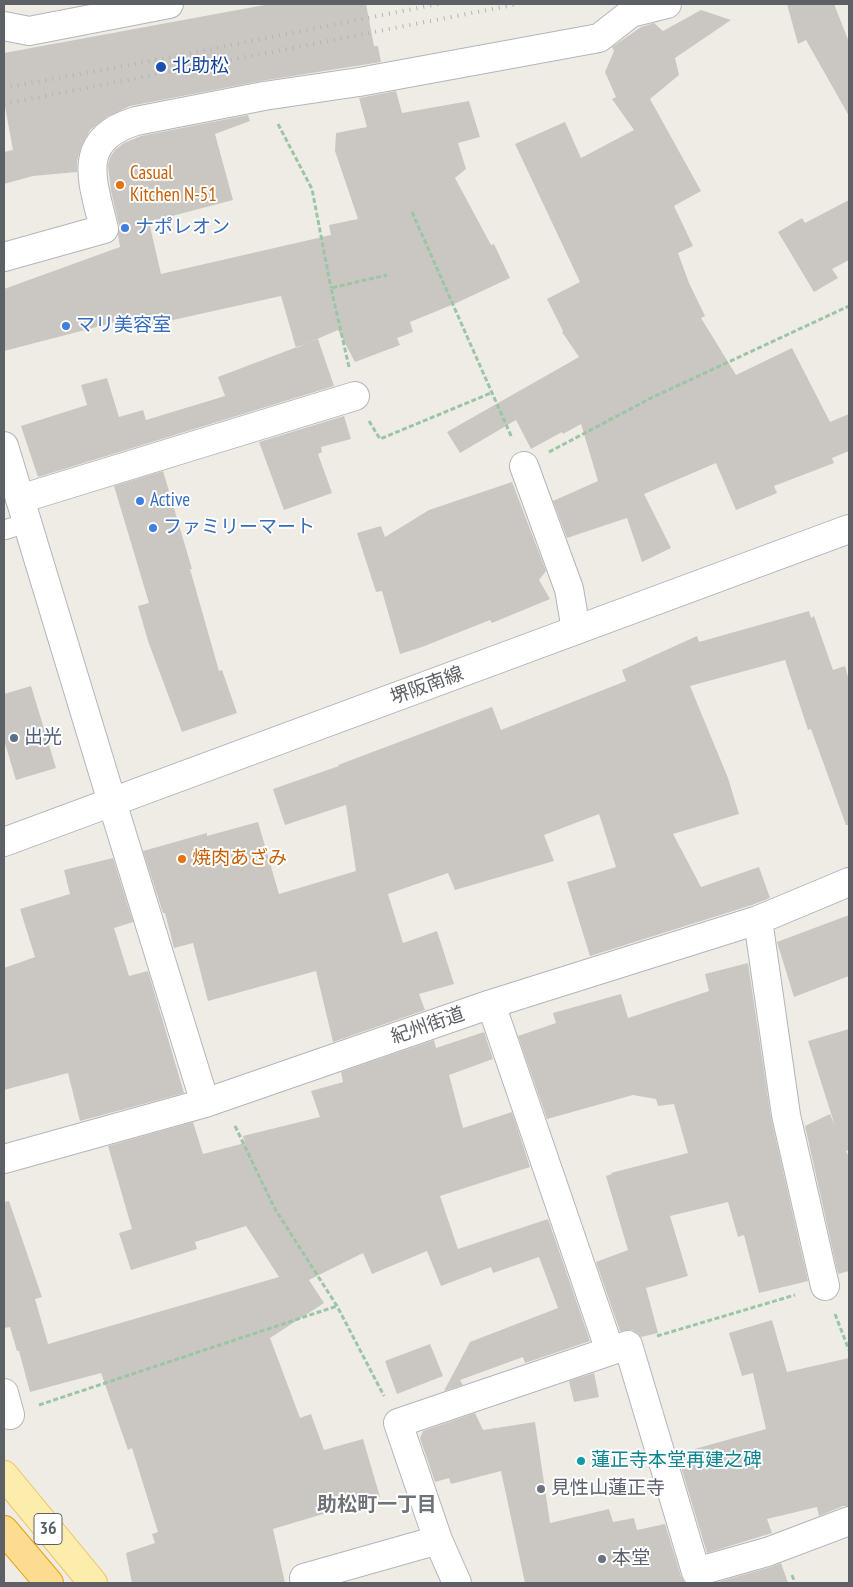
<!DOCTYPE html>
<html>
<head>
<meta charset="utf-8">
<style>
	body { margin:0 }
	#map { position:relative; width:853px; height:1587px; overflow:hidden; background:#efece5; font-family:"PT Sans Narrow",sans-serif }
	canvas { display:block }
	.frame { position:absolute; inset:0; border:5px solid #5d6165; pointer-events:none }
</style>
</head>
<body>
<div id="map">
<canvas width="853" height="1587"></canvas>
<div class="frame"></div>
</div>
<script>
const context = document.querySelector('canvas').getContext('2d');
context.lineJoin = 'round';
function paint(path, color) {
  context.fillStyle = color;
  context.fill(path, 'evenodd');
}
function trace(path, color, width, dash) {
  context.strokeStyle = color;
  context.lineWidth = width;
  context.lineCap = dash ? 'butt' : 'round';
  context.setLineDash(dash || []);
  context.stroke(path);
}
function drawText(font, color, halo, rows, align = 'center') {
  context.font = font + ' "PT Sans Narrow","Noto Sans JP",sans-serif';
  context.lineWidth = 4;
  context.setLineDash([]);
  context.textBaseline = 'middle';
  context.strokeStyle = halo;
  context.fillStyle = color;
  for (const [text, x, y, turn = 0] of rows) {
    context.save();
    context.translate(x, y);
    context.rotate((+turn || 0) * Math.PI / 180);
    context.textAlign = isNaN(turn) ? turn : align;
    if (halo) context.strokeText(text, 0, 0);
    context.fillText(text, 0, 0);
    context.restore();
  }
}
paint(new Path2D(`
	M270 4H366L374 46H378L381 62 261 81 130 106 107 117 90 130 81 147 77 161V172L33 176 4 184V152L13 150 4 101V53Z
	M787 4H834L849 42V116L806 40 798 44Z
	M701 10 731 20 675 58 679 75 650 99 701 191 674 206 693 246 678 253 689 283 705 316 701 318 736 375 792 348 830 422 849 414V451L832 458 834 463 774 486 777 493 736 510 716 463 644 494 671 548 642 562 627 518 567 538 553 501 598 481 581 424 563 434 562 432 531 449 516 420 460 453 447 432 579 357 562 332 563 331 547 299 580 282 515 144 565 122 581 158 634 130 612 99 616 97 605 72 614 51 612 47 641 27 654 23 663 31Z
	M396 91 402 113 469 101 480 137 458 143 466 169 455 178 491 245 494 244 510 278 454 304 410 322 413 332 397 338 400 345 355 362 338 330 296 348 281 296 137 328 135 317 4 351V289L120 247 118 235 119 225 111 191 108 166 110 157 115 150 124 143 141 136 248 115 250 121 215 134 233 200 149 222 161 274 331 235 329 225 358 219 335 151 336 133 367 127 359 98Z
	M849 200V260L832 269 838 278 814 292 778 232 802 218 805 223Z
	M318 339 334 386 38 477 21 426 87 405 81 385 107 378 119 417 143 410 146 420 225 396 218 377Z
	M344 416 351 439 321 447 322 452 318 454 332 493 284 510 259 442Z
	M163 471 192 569H190L219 671 222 670 237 713 182 732 148 641 138 606 149 603 114 486Z
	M512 482 546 571 539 580 550 599 492 623 490 620 422 647 400 654 382 591 376 592 357 533 381 526 385 537 429 510Z
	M809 611 811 618 814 616 833 670 845 666 849 681V825H846L811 729 808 730 785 660 690 686 728 778 739 814 673 834 701 887 759 867 770 898 752 905 590 956 567 882 616 867 599 814 544 835 554 861 455 890 448 873 388 894 403 943 437 931 454 984 419 994 425 1010 333 1042 316 971 208 1001 193 943 174 948 165 913H163L143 851 207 833V836L258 822 279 894 356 871 346 805 285 825 273 789 339 766 338 765 492 707 501 730 626 681 622 670 697 636 699 642Z
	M31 686 56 768 16 780 4 740V694Z
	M113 858 133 922 114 928 129 976 148 971 184 1093 80 1121 68 1073 4 1090V968L35 957 20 909 70 894 64 870Z
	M849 915V976L794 997 777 942Z
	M748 963 771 1118 808 1281 759 1293 744 1235 738 1237 728 1202 670 1216 688 1276 646 1288 658 1333 641 1337 638 1333 632 1330 620 1331 596 1262 628 1250 606 1176 612 1174 611 1173 688 1153 674 1104 658 1106 656 1099 633 1095 547 1119 518 1036 556 1023 553 1013 621 994 628 1018 709 991 705 974Z
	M849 1029V1150L846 1151 849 1157V1271L838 1274 805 1126 830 1114 835 1126 808 1041Z
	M484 1032 493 1059 449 1075 463 1128 512 1112 530 1167 440 1196 458 1249 548 1219 590 1341 525 1363 523 1357 460 1380 463 1385 444 1391 470 1342 558 1308 539 1257 493 1273 491 1267 441 1286 427 1251 372 1274 363 1253 309 1280 324 1303 270 1338 300 1418 311 1414 324 1450 363 1439 380 1497 273 1529 285 1583H132L126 1553 155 1543 152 1534 158 1532 132 1448 128 1450 101 1373 30 1392 19 1351H17L10 1327 4 1328V1202L9 1201 42 1297 35 1299 48 1344 279 1277 246 1226 195 1242 197 1249 131 1270 119 1233 132 1229 108 1146 193 1122 203 1154 245 1143 243 1136 320 1117 311 1091 343 1082 341 1072 434 1040 436 1048Z
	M772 1320 787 1372 849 1358V1506H843L819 1516 817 1507 767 1519 772 1533 707 1553 677 1454 766 1429 753 1373 742 1376 729 1333Z
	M430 1344 443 1376 397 1394 385 1361Z
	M594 1373 599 1397 574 1402 569 1381Z
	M475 1413 483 1430 535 1422 550 1523 609 1509 613 1522 634 1518 637 1530 665 1524 681 1576 685 1583H525L501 1471 451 1484 449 1478 435 1482 420 1438 423 1431Z
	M781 1563 788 1583H714L771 1567Z`), '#cac7c2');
const lane = new Path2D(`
	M4 530 27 523`);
const street = new Path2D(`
	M4 26 29 31 169 4
	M4 257 104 229C93 181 74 140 136 121L264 96 359 82 599 38 631 13 667 4
	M524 466 569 589 576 630
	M20 499 355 396
	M112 802 205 1103
	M758 920 786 1115 825 1286
	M491 1004 610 1351
	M4 1159 205 1103 491 1004 758 920 849 882
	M4 1393 10 1415
	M304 1578 438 1540
	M457 1583 438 1540 398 1423 628 1345 696 1572 767 1552 849 1521`);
const secondary = new Path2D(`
	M4 446 112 802
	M4 842 849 529`);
const primary = new Path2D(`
	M4 1475 93 1583`);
const highway = new Path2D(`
	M4 1530 49 1583`);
trace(lane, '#b2b6b9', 21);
trace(street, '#b2b6b9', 30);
trace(secondary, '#b1b5b9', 30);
trace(primary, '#eec25e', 30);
trace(highway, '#ef9e05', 30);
trace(new Path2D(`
	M278 124 312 189 331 288
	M412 212 512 438
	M349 367 331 288 387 275
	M369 421 380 439 491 393
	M549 452 651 398 849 306
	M235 1126 275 1209 337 1306 384 1396
	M835 1314 849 1350
	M657 1336 795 1295
	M39 1405 337 1306
	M792 1575 795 1583`), '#9bc6a6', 3, [5, 2.5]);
trace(lane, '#fff', 19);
trace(street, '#fff', 28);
trace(secondary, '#fff', 28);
trace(primary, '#fdedac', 28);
trace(highway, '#fbdc90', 28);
trace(new Path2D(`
	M4 88 161 59 438 4
	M4 104 518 4`), '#b3b4b5', 4, [1, 6]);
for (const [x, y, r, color] of [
	[161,67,6,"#1a4fb4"],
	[120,185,5,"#e8710a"],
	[125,228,5,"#3f7fe0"],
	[66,326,5,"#3f7fe0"],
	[140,501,5,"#3f7fe0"],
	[153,528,5,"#3f7fe0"],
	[14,738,5,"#5c6f8a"],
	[182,859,5,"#e8710a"],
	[581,1461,5,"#0f9aa8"],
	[541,1489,5,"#6b7280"],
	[602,1559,5,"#6b7280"]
]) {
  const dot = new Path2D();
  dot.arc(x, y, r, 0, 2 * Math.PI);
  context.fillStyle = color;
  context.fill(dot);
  trace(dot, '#fff', 2);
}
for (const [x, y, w] of [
	[48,1529,28]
]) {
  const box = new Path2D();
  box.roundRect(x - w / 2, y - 15.5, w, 31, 4);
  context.fillStyle = '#fff';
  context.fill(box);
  trace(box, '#5d6165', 1);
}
drawText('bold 18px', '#5d6165', null, [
	["36",48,1529]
]);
drawText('19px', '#164399', '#fff', [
	["北助松",172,67]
], 'left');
drawText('19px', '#c56008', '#fff', [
	["Casual",130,174],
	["Kitchen N-51",130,196],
	["焼肉あざみ",192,859]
], 'left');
drawText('19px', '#366cbe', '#fff', [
	["ナポレオン",135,228],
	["マリ美容室",76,326],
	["Active",150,501],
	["ファミリーマート",163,528]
], 'left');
drawText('19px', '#5d6165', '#fff', [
	["堺阪南線",427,686,-20],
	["紀州街道",428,1026,-19]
]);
drawText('19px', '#4e5e75', '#fff', [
	["出光",24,738]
], 'left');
drawText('19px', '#0d838f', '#fff', [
	["蓮正寺本堂再建之碑",591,1461]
], 'left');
drawText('19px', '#5b616d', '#fff', [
	["見性山蓮正寺",551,1489],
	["本堂",612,1559]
], 'left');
drawText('bold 20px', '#6e7377', '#fff', [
	["助松町一丁目",377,1505]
]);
</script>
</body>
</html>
